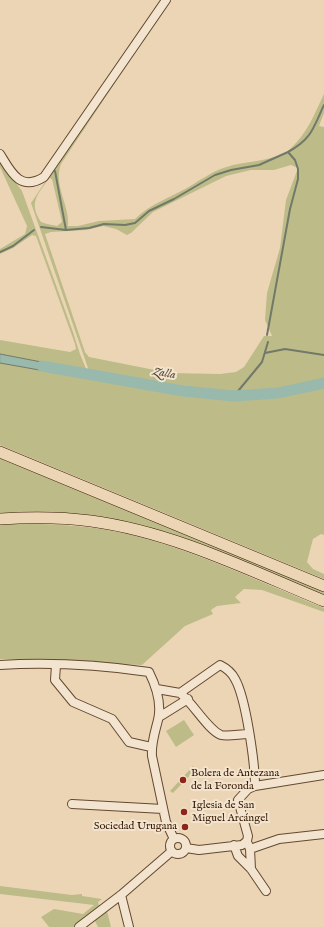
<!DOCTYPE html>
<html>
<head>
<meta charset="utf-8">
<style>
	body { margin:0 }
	canvas { display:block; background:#ebd5b5 }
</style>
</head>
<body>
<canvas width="324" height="927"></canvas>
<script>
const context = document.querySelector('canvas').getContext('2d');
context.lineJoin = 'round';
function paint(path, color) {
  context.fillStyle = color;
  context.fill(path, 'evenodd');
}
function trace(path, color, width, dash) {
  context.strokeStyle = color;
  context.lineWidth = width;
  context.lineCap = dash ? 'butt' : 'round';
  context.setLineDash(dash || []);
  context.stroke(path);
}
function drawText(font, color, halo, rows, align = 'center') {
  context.font = font + ' "IM FELL English",serif';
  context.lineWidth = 4;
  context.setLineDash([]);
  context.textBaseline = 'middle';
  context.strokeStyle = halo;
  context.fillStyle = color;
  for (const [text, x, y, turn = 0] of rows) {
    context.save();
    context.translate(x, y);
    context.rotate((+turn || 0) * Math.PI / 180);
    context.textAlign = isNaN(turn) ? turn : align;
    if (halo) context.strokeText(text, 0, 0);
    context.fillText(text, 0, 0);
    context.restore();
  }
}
paint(new Path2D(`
	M168 0H170L61 164C53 186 70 205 68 226H78L99 221 135 219C150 204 169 198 187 188 202 179 214 170 230 166 247 161 275 161 289 150 307 134 314 115 324 94V113L319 126 324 127V535L321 534 313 539 307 562 313 569 324 574V579L0 445V363L56 373 57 365 0 354V340L70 352 76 349 75 344 36 236 32 235 13 248 0 254V249L25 234 27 226 0 167V161L22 191 73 332 80 354 87 371H89L31 203ZM291 165 298 168 286 200 280 248 267 293 265 320 272 336H264L244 367 236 372 220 374 170 373 89 357 85 352 45 234 51 232 86 230 103 226 116 229 127 235 131 233 153 212 226 176 251 170H274ZM49 178 52 179 62 222 57 226 47 224 41 222C28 202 38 195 49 178Z
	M0 456 324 591V596L144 527 0 515Z
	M11 523C52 524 92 525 132 535 197 551 262 583 324 608V612L262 590 244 589 235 597 241 603 217 606 211 610 213 614 185 626 142 665 0 659V524Z
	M184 720 194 735 176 747 166 731Z
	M193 766 196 769 173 793 170 791Z
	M0 886 72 895 82 894V896L102 899 98 902 100 909 74 927H49L41 917 54 909 83 914 94 905 0 894Z
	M107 911 111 927H98L95 921Z`), '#bdbc89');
const water = new Path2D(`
	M0 354 57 365 56 373 0 363Z`);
paint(water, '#98b9ab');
trace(water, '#727968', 1);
trace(new Path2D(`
	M55 171 66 230
	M41 227 66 230 89 228 104 224 125 225 135 223 149 211 174 199 215 175 231 170 259 165 288 152
	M0 252 13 246 34 230
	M267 335 290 209 298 179V169L295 160 288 152C312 139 313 128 324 105
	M265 353 285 349 324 355
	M234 396 262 362 268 342`), '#727968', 2);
trace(new Path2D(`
	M42 366 183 391 234 396 278 393 324 383`), '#98b9ab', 11);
const minor = new Path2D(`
	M0 154C11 172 20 192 44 177L166 0
	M0 665C50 662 100 665 149 672 156 686 162 703 158 720 155 732 151 743 152 756L166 822 174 839
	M56 665 55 680 73 702 112 719 129 742 151 747
	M157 689 180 693 220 665C226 668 232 673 235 679 246 698 255 764 255 786L248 789 238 800 248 836 247 841 242 845 199 850 186 848
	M180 693C193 703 208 730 221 735 228 737 240 734 248 734
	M159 717 188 699
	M255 786 324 775
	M72 804 163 809
	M170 846a8 8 0 1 1 16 0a8 8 0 1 1-16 0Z
	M248 844 250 849 251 869
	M234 845 238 856 251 869 266 891
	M250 849 279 839 324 834
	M121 895 129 927
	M79 927 121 895 172 851`);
const highway = new Path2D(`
	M0 452 324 586
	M0 519C30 517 61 517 91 521 173 532 249 570 324 601`);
trace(minor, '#654830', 10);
trace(highway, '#381904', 12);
trace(minor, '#f2e4cf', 8);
trace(highway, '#ebd5b5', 11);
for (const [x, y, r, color] of [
	[183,780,4,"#8f2418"],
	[184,812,4,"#8f2418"],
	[185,827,4,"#8f2418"]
]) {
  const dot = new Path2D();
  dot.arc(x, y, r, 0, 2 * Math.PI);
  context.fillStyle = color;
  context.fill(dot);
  trace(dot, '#f2e4cf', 1.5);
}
drawText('11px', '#381904', '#f2e4cf', [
	["Bolera de Antezana",191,774],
	["de la Foronda",191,787],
	["Iglesia de San",192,806],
	["Miguel Arcángel",192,819],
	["Sociedad Urugana",177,827,"right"]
], 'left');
drawText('italic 12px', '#554936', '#f2e4cf', [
	["Zalla",164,374,10]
]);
</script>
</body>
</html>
